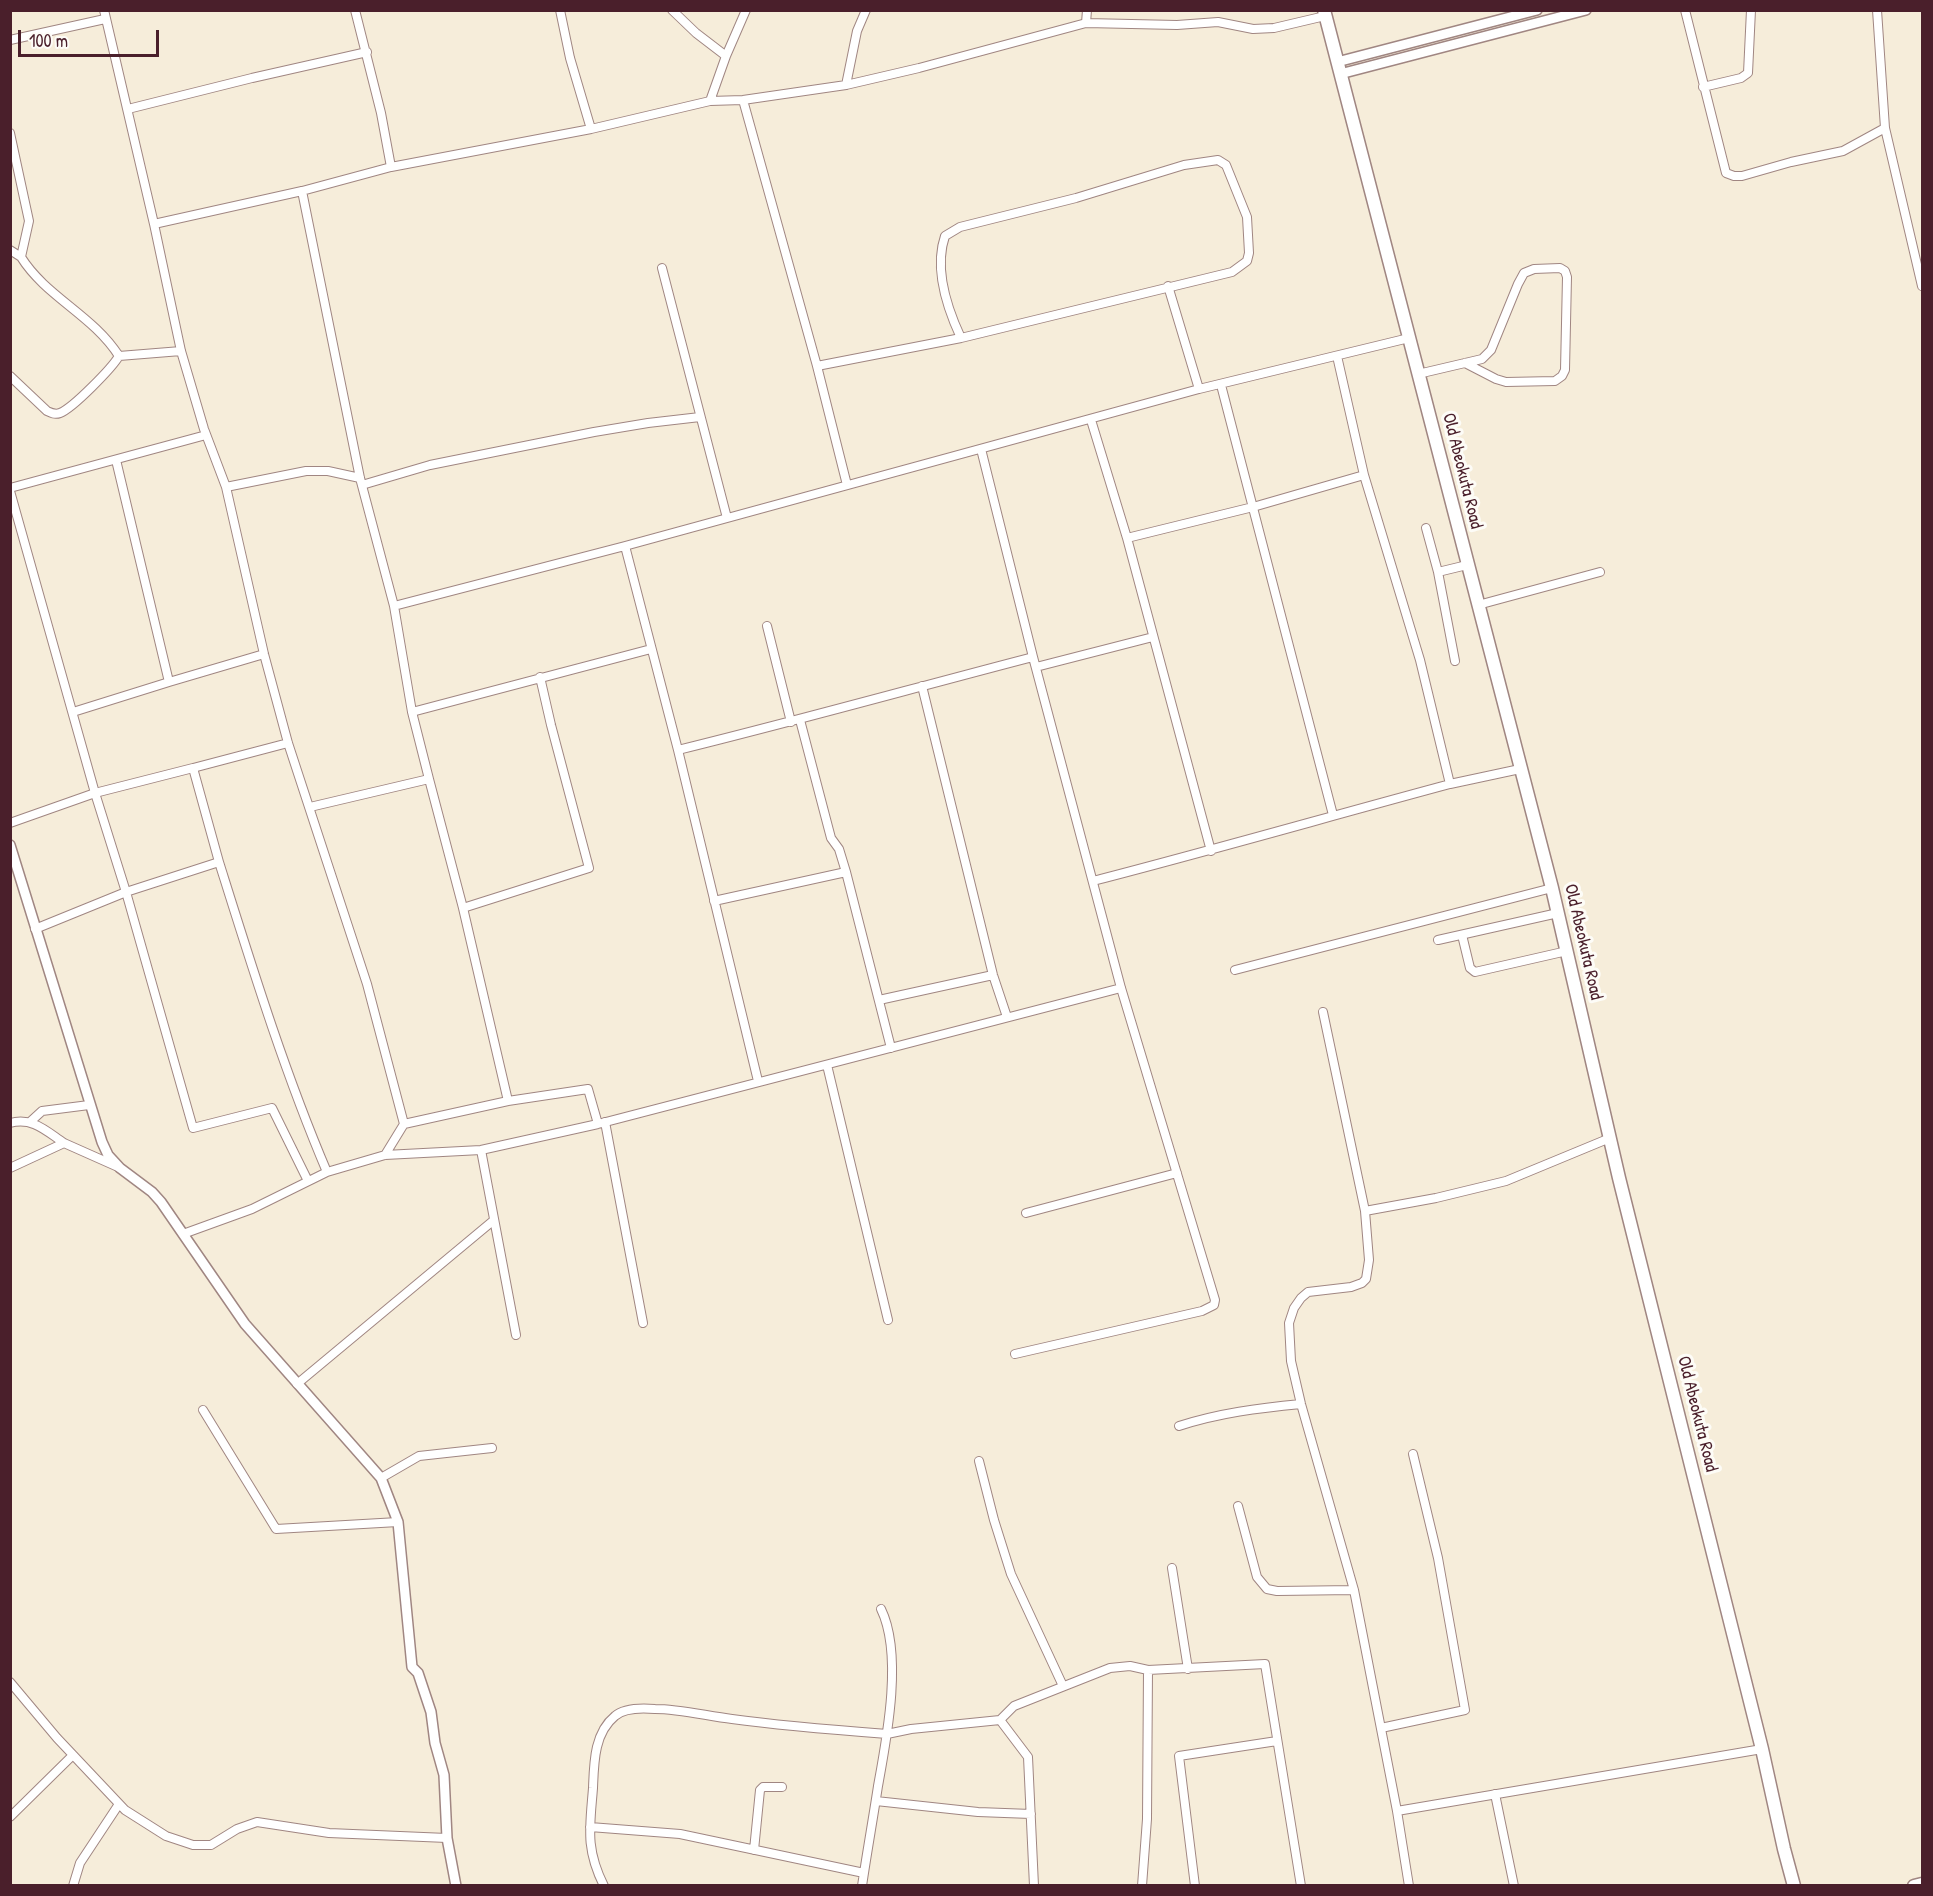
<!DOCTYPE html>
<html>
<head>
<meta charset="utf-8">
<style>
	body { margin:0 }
	#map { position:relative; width:1933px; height:1896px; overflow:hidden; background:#f6edda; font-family:"Patrick Hand",sans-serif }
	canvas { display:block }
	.frame { position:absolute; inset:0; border:12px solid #4a1f2b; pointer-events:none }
	.scale { position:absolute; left:18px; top:30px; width:141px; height:27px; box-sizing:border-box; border:3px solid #4a1f2b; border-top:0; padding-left:8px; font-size:18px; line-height:21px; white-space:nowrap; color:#4a1f2b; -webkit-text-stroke:4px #fdfcf7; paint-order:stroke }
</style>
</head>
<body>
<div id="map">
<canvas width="1933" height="1896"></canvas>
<div class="frame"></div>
<div class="scale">100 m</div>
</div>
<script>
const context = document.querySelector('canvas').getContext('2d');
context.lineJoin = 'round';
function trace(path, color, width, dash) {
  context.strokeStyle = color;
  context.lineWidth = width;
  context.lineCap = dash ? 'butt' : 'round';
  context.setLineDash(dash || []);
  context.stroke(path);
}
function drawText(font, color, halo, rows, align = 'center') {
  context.font = font + ' "Patrick Hand",sans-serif';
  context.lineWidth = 6;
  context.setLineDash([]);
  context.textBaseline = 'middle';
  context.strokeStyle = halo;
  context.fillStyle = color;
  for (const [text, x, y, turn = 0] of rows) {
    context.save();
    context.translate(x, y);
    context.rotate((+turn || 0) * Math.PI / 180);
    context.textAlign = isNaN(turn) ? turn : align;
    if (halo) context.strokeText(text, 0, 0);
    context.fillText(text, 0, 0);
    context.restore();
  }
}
const minor = new Path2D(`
	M104 10 154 224
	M355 10 381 113 391 167
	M560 10 570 58 591 129
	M672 10 696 33 726 56
	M1685 10 1726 173 1734 176H1742L1791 162 1843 151 1885 128
	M1877 10 1885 128 1922 286
	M1086 23 1087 10
	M10 40 105 19
	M846 85 857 31 866 10
	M1703 87 1741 78 1748 73 1751 10
	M743 100 817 366 847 485
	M710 101 726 56 746 10
	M128 109 252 78 367 52
	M10 133 29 221 21 257C46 297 93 315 119 356
	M302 191 360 478 394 606 412 712 429 779 310 807
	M10 250 21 257
	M662 268 727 518
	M1168 286 1199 389
	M119 356 181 351
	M817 366 961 338 1232 272 1247 261 1249 253 1247 217 1226 165 1218 160 1184 165 1076 198 960 227 945 236C934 268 947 308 961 338
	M1418 374 1482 359 1491 350 1518 284 1524 273 1534 269 1560 268 1565 271 1567 277 1565 370 1562 376 1555 381 1506 382 1496 379 1465 363
	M10 376 47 411C51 413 55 415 60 413 73 408 112 368 119 356
	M1221 385 1333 815
	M1091 420 1127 538 1211 851
	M981 449 1033 657 1121 988 1215 1300 1214 1305 1202 1311 1015 1354
	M362 485 430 465 594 432 648 423 700 417
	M226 487 306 471H328L360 478
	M10 488 206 435
	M10 491 95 793 126 892 193 1128 272 1108 308 1181
	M1426 528 1438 572 1455 661
	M1127 538 1253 507 1364 475
	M625 546 678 750 758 1081
	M1438 572 1467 565
	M1478 605 1600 572
	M394 606 625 546 1199 389 1409 338
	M767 626 791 722
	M1036 667 1153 637
	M169 682 264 654
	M922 686 993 975 1007 1017
	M73 712 169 682 116 460
	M412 712 651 649
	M800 720 831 838 839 849 846 872 891 1048
	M678 750C796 721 914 688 1033 657
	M193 768 288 743
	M429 779 463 908 508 1101
	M1450 784 1520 769
	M10 823 95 793 193 768 219 862
	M1093 881C1213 850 1331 816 1450 784L1420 660 1364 475 1337 356
	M714 901 846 872
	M463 908 589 868 551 725 540 677
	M35 929 126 892 219 862C252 967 284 1071 327 1172
	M1462 935 1470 968 1475 972 1567 951
	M1438 940 1558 913
	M1235 970 1552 888
	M879 1000 993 975
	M1323 1012 1365 1211 1436 1198 1506 1181 1610 1138
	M827 1065 888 1320
	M30 1122 42 1111 89 1105
	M605 1122 643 1323
	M10 1123C33 1117 46 1131 64 1143
	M404 1124 367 984 288 743 264 654 226 487 204 429 181 351 154 224 302 191 391 167 591 129 710 101 743 100 846 85 919 68 1086 23 1177 25 1218 22 1253 29 1274 28 1325 16
	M481 1150 516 1335
	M385 1155 404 1124 508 1101 588 1089 598 1124
	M10 1168 64 1143 118 1167
	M1365 1211 1369 1260 1366 1279 1362 1283 1351 1287 1308 1292 1301 1298 1294 1308 1289 1323 1291 1361 1301 1404 1354 1590 1397 1811 1409 1886
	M1026 1213 1177 1173
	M183 1234 252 1209 327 1172 385 1155 481 1150 598 1124 1121 988
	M297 1384 494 1220
	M203 1410 276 1529 398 1522
	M1179 1426C1219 1413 1259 1408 1301 1404
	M979 1461 994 1520 1011 1574 1063 1686
	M381 1478 419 1456 492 1448
	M1238 1506 1257 1577 1267 1589 1277 1591 1354 1590
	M1172 1568 1188 1669
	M10 1682 57 1738 125 1810 166 1836 193 1845H211L237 1829 257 1822 329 1833 447 1838
	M1000 1720 1028 1757 1034 1886
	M1381 1728 1465 1710 1438 1558 1413 1454
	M1495 1794 1514 1886
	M876 1801 978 1812 1031 1814
	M1397 1811 1762 1749
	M10 1817 73 1755
	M590 1827 680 1834 864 1873
	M754 1850 760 1790 763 1787H782
	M73 1886 80 1863 119 1804
	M604 1886C585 1848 590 1827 593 1788 594 1763 594 1733 615 1716 624 1708 643 1708 655 1709 680 1709 707 1716 732 1719 783 1726 835 1730 887 1734L911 1729 1000 1720 1014 1706 1110 1668 1130 1666 1148 1670 1265 1664 1301 1886
	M862 1886C867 1852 873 1819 878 1786 887 1737 903 1654 881 1609
	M1142 1886 1147 1819 1148 1670
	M1195 1886 1179 1756 1277 1741`);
const tertiary = new Path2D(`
	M1337 62 1537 10
	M1340 74 1586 10
	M10 845 102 1142 108 1155 120 1168 152 1192 161 1202 245 1324 381 1478 398 1522 412 1667 418 1673 431 1712 435 1743 444 1775 447 1838 456 1886`);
const trunk = new Path2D(`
	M1324 10 1552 888 1619 1178 1762 1749 1784 1849 1794 1886
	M1914 1886 1922 1884`);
trace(minor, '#a08682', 10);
trace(tertiary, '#a08682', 12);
trace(trunk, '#a08682', 15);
trace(minor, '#fff', 8);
trace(tertiary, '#fff', 9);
trace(trunk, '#fff', 12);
drawText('18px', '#4a1f2b', '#fdfcf7', [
	["Old Abeokuta Road",1462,471,76],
	["Old Abeokuta Road",1583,942,77],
	["Old Abeokuta Road",1697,1414,76]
]);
</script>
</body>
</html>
